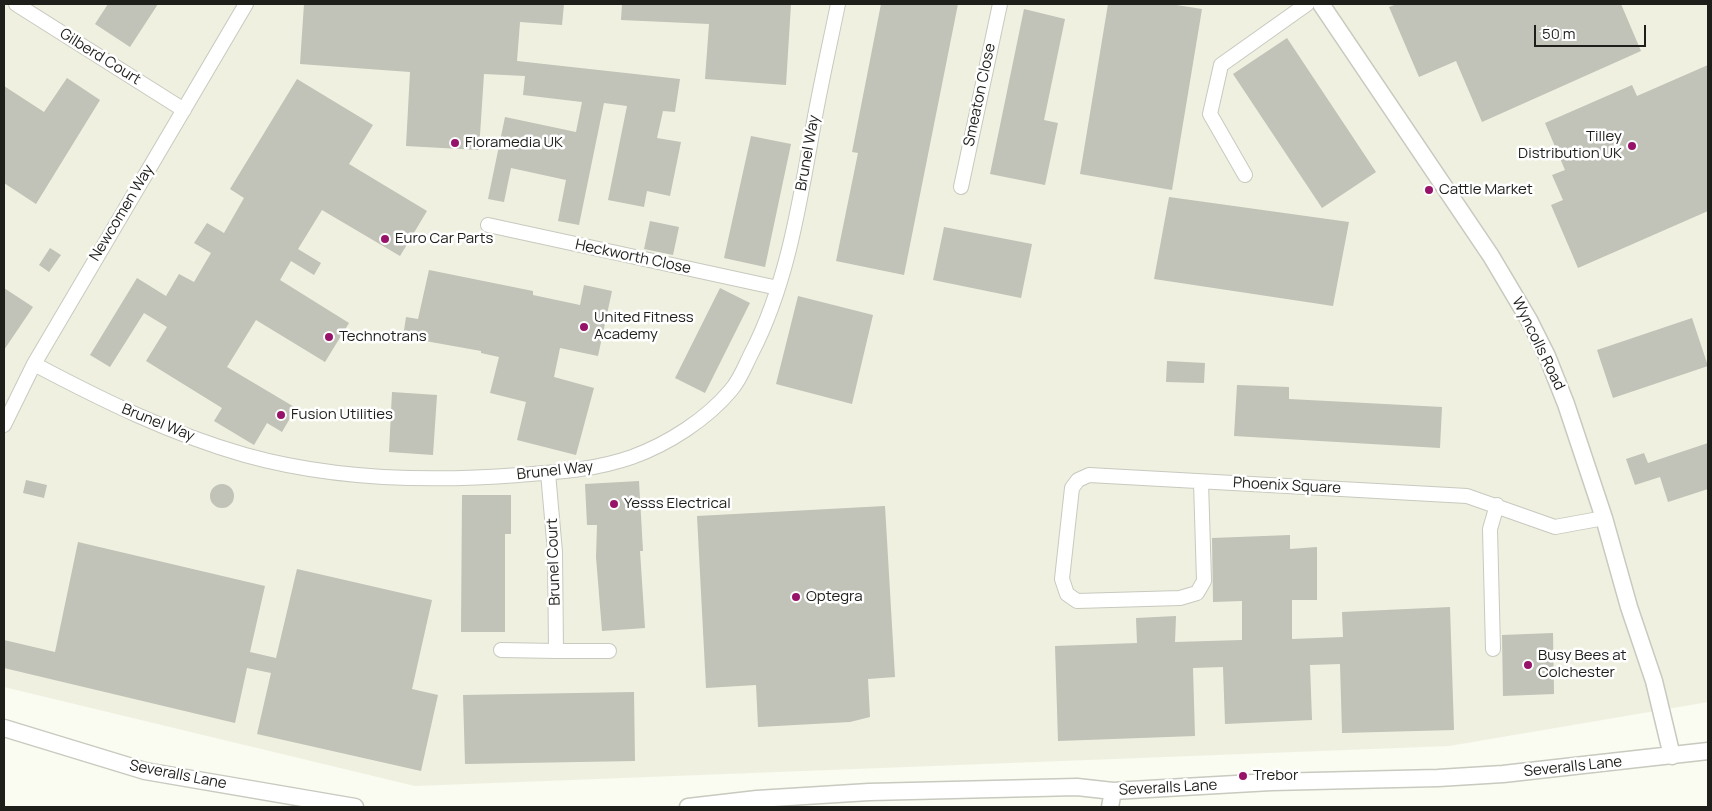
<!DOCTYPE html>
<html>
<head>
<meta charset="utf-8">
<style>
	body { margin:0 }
	#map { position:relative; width:1712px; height:811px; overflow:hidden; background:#fafbf1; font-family:Manrope,sans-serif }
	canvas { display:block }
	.frame { position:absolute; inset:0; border:5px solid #1e1e1b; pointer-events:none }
	.scale { position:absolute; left:1534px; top:25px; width:112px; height:22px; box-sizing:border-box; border:2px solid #1e1e1b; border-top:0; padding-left:6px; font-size:15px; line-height:18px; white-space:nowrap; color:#1e1e1b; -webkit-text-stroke:4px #fff; paint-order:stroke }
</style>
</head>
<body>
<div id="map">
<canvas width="1712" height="811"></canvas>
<div class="frame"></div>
<div class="scale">50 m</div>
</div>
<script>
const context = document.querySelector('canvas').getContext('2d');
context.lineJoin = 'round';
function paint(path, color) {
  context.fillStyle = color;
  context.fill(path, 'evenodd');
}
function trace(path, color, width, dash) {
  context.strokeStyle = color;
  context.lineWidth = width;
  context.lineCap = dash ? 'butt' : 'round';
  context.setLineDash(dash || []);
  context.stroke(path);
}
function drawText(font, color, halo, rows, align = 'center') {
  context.font = font + ' Manrope,sans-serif';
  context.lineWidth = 5;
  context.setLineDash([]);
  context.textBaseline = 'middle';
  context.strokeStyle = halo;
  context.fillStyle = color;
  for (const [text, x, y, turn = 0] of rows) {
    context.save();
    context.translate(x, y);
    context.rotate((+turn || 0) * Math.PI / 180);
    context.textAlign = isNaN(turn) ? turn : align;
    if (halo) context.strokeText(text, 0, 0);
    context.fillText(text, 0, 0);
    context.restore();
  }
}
paint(new Path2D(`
	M4 4H1708V702L1449 746 415 786 4 687Z`), '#eff0df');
paint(new Path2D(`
	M108 4H158L130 47 95 24Z
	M304 4H564L562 25 520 22 517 61 680 79 675 112 663 111 657 138 681 142 670 196 647 191 644 207 608 200 627 106 604 103 579 225 558 221 566 180 511 168 504 202 488 199 505 117 576 132 582 102 523 95 525 76 484 74 479 150 406 146 410 72 300 64Z
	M622 4H791L786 85 705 79 709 24 621 20Z
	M881 4H958L904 275 836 261 858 153 852 152Z
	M1108 4H1170L1202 9 1172 190 1080 174Z
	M1397 4H1621L1641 51 1482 122 1456 61 1419 77 1389 7Z
	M1024 9 1065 19 1044 120 1058 123 1045 185 990 174Z
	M1287 38 1376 172 1322 208 1233 74Z
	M1708 65V211L1578 268 1551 205 1563 200 1552 175 1565 170 1545 123 1632 85 1637 96Z
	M67 78 100 100 36 204 4 183V86L44 112Z
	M297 79 373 125 349 164 427 211 400 256 322 210 298 249 321 263 314 275 291 261 280 280 349 323 325 362 256 320 227 367 296 408 282 432 267 423 254 445 214 421 222 408 146 361 167 327 144 313 110 367 90 355 137 278 166 296 179 274 194 282 211 253 194 243 207 223 224 233 244 198 230 189Z
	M751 136 791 144 765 267 724 258Z
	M1169 197 1349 222 1333 306 1154 279Z
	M650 221 679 227 673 255 644 249Z
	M944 227 1032 244 1021 298 933 280Z
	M50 248 61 255 49 272 39 265Z
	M429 270 533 291V295L580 305 584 285 612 291 598 356 560 348 554 377 594 388 576 455 517 440 526 402 490 393 499 357 481 353V351L403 337 406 317 418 319Z
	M4 288 33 307 4 350Z
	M720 288 750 303 705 393 675 378Z
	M798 296 873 315 852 404 776 384Z
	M1692 318 1708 366 1613 398 1597 350Z
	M1167 361 1205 363 1204 383 1166 382Z
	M1237 385 1289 387V399L1442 407 1440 448 1234 436Z
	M392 392 437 395 433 455 389 452Z
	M1708 443V489L1668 502 1660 477 1635 485 1626 459 1644 453 1648 463Z
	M26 480 47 485 44 498 23 493Z
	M639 481 643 551H640L645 628 602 631 596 557 597 525H587L585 484Z
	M210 496a12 12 0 1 1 24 0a12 12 0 1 1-24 0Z
	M462 495H511V534H505V632H461Z
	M885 506 895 677 868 679 870 717 850 722 758 727 756 685 706 688 697 516Z
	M1290 535V549L1317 547V600H1292V639L1343 637 1342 612 1450 607 1454 730 1342 733 1340 664 1310 665 1312 720 1225 724 1223 667 1193 668 1195 736 1058 741 1055 646 1137 643 1136 618 1176 616 1175 642 1242 640V601L1213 602 1212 538Z
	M78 542 265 586 250 652 276 658 297 569 432 600 412 689 438 695 421 771 257 734 271 673 247 668 235 723 4 668V640L55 652Z
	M1553 633 1554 694 1503 696 1502 635Z
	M634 692 635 761 465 764 463 695Z`), '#c1c2b8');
const minor = new Path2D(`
	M16 4 184 110
	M1245 175 1210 114 1221 65 1307 4
	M961 187 1000 4
	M488 225 778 288
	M34 364C102 400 171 434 245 455 334 480 428 482 519 475 558 472 595 470 632 457 668 444 707 419 731 390 740 380 745 366 751 354 788 283 800 200 814 122 821 83 830 43 838 4
	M4 425 34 364 246 4
	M548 473 555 552 556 651H609
	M1201 482 1204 581 1197 593 1180 598 1077 601 1067 594 1062 579 1072 488 1078 480 1089 475 1467 496 1555 527 1604 518
	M1493 649 1490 529 1497 505
	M501 650 556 651`);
const tertiary = new Path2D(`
	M1321 4 1491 256 1529 320 1547 356 1566 404 1604 518 1629 607 1654 681 1672 756
	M4 728 145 771 355 807
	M688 807 757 799 869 792 1077 787 1113 791 1271 782 1438 778 1503 774 1708 751
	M1110 807 1113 791`);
trace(minor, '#c8c9bf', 16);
trace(tertiary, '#c8c9bf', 19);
trace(minor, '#fff', 14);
trace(tertiary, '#fff', 16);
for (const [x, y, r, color] of [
	[455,143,5,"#971369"],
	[1632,146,5,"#971369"],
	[1429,190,5,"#971369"],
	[385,239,5,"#971369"],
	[584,327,5,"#971369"],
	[329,337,5,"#971369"],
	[281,415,5,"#971369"],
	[614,504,5,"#971369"],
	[796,597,5,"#971369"],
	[1528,665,5,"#971369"],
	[1243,776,5,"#971369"]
]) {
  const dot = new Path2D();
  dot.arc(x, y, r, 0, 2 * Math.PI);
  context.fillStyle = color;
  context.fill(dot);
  trace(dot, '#fff', 2);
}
drawText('15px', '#1e1e1b', '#fff', [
	["Gilberd Court",100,57,32],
	["Smeaton Close",980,95,-78],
	["Brunel Way",808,153,-80],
	["Newcomen Way",122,213,-59],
	["Heckworth Close",633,257,12],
	["Wyncolls Road",1538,344,64],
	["Brunel Way",158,423,22],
	["Brunel Way",555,471,-6],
	["Phoenix Square",1287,486,3],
	["Brunel Court",554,562,-92],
	["Severalls Lane",1573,767,-6],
	["Severalls Lane",178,775,11],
	["Severalls Lane",1168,788,-3]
]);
drawText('15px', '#1e1e1b', '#fff', [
	["Tilley",1622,137,"right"],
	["Distribution UK",1622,154,"right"],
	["Floramedia UK",465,143],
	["Cattle Market",1439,190],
	["Euro Car Parts",395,239],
	["United Fitness",594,318],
	["Academy",594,335],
	["Technotrans",339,337],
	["Fusion Utilities",291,415],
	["Yesss Electrical",624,504],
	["Optegra",806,597],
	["Busy Bees at",1538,656],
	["Colchester",1538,673],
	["Trebor",1253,776]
], 'left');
</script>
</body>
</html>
